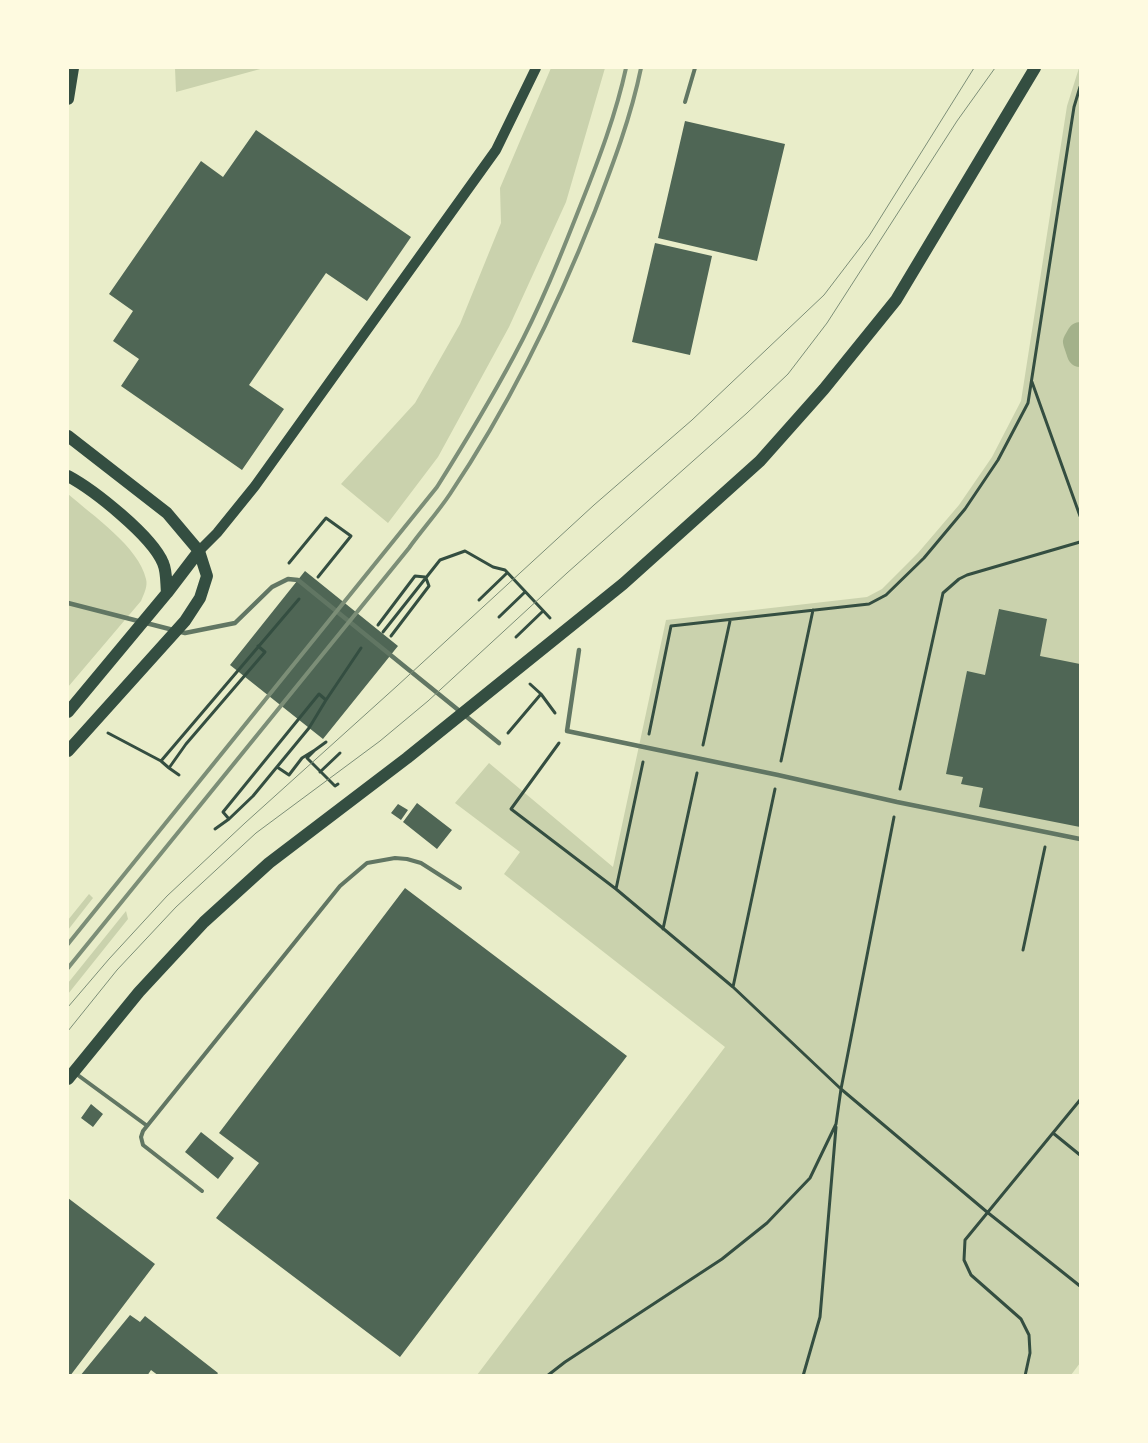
<!DOCTYPE html>
<html>
<head>
<meta charset="utf-8">
<style>
	body { margin:0 }
	#map { position:relative; width:1148px; height:1443px; overflow:hidden; background:#e9edc9; font-family:"Archivo Narrow",sans-serif }
	canvas { display:block }
	.frame { position:absolute; inset:0; border:69px solid #fefae0; pointer-events:none }
</style>
</head>
<body>
<div id="map">
<canvas width="1148" height="1443"></canvas>
<div class="frame"></div>
</div>
<script>
const context = document.querySelector('canvas').getContext('2d');
context.lineJoin = 'round';
function paint(path, color) {
  context.fillStyle = color;
  context.fill(path, 'evenodd');
}
function trace(path, color, width, dash) {
  context.strokeStyle = color;
  context.lineWidth = width;
  context.lineCap = dash ? 'butt' : 'round';
  context.setLineDash(dash || []);
  context.stroke(path);
}
paint(new Path2D(`
	M175 68H264L176 92Z
	M551 68H605L566 202 509 327 438 457 388 523 341 484 415 403 460 324 501 223 500 188Z
	M1079 68H1080V1363L1071 1375H477L725 1047 504 874 520 852 455 803 489 763 613 867 666 620 867 597 882 589 918 553 959 505 992 457 1021 401 1067 106Z
	M68 494C92 515 139 547 146 579 148 586 144 594 141 601L68 687Z
	M89 894 93 898 68 930V920Z
	M126 911 128 919 68 994V983Z`), '#cad2ad');
trace(new Path2D(`
	M1080 335 1076 342 1080 354`), '#a3b18a', 26);
paint(new Path2D(`
	M685 121 785 144 757 261 658 238Z
	M256 130 411 237 367 301 326 273 249 385 284 409 242 470 121 386 139 359 113 341 133 311 109 294 201 161 223 177Z
	M655 243 712 256 690 355 632 342Z
	M305 571 398 646 323 739 230 665Z
	M999 609 1047 619 1040 656 1080 664V827L979 807 983 788 961 784 963 777 946 774 967 671 985 675Z
	M417 803 452 830 437 849 403 822Z
	M398 804 408 810 401 820 391 813Z
	M405 888 627 1056 400 1357 216 1218 259 1163 219 1133Z
	M91 1104 103 1114 93 1127 81 1118Z
	M201 1132 234 1158 218 1179 185 1152Z
	M68 1198 155 1264 70 1376H68Z
	M130 1315 140 1322 145 1316 218 1373 216 1376H159L151 1370 147 1376H80Z`), '#4f6655');
trace(new Path2D(`
	M1032 382 1080 516
	M289 563 326 518 351 536 318 577
	M479 600 507 573
	M499 617 525 592
	M378 625 415 576 425 577
	M383 632 440 560 465 551 493 567 505 570 550 618
	M391 636 429 586 426 578
	M516 637 543 611
	M530 684 541 694 555 713
	M108 733 161 761
	M508 733 541 694
	M649 734 671 626 869 604 886 595 924 558 965 509 998 460 1028 403 1074 107 1080 87
	M559 743 511 809 616 889 733 987 841 1089 987 1212 1080 1286
	M703 745 730 621
	M315 750 326 742
	M781 761 813 610
	M277 767 289 775 302 758 315 750 307 758 335 786 338 784
	M169 768 161 761 299 599
	M320 772 340 753
	M179 775 169 768 186 744 265 652 258 646
	M900 789 943 593 959 579 967 575 1080 542
	M229 819 223 812 319 694 326 700
	M215 829 229 819 253 796 309 728 326 700 361 648
	M616 889 643 762
	M663 929 697 773
	M1023 950 1045 847
	M733 987 775 789
	M1053 1133 1080 1155
	M547 1376 565 1362 722 1259 767 1223 810 1178 836 1124 841 1089 894 817
	M803 1376 820 1317 836 1127
	M1025 1376 1030 1353 1029 1335 1021 1319 971 1275 964 1260 965 1240 1080 1100`), '#344e41', 3);
trace(new Path2D(`
	M685 102 695 68
	M75 1073 146 1125
	M202 1191 143 1145 141 1137 143 1131 340 886 367 863 395 858 407 859 421 863 460 888`), '#617663', 4);
trace(new Path2D(`
	M68 603 185 633 235 623 272 587 288 579 298 580 499 743
	M579 650 567 731 778 775 897 802 1080 839`), '#617663', 4.5);
trace(new Path2D(`
	M199 551 217 533 255 486 496 150 536 68`), '#344e41', 10);
trace(new Path2D(`
	M68 99 73 68
	M68 436 167 513 199 551 207 576 200 598 185 621 68 751
	M68 476C94 490 152 536 163 563 167 572 166 584 167 593
	M68 712 167 593 199 551
	M68 1079 139 992 204 922 269 863 407 758 623 584 760 461 824 389 896 300 1035 68`), '#344e41', 12);
trace(new Path2D(`
	M68 1007 109 959 167 896 245 823 397 686 594 505 692 420 824 295 869 236 974 68
	M68 1031 117 970 176 907 256 833 380 741 428 701 567 573 747 413 788 374 827 323 957 121 995 68`), '#7c8e77', 1);
trace(new Path2D(`
	M68 944 437 487C464 444 490 401 514 356 540 308 561 255 581 204 599 159 616 114 626 68
	M68 968 409 548C422 530 438 512 450 494 509 406 556 310 595 211 613 164 631 117 641 68`), '#7c8e77', 4);
</script>
</body>
</html>
